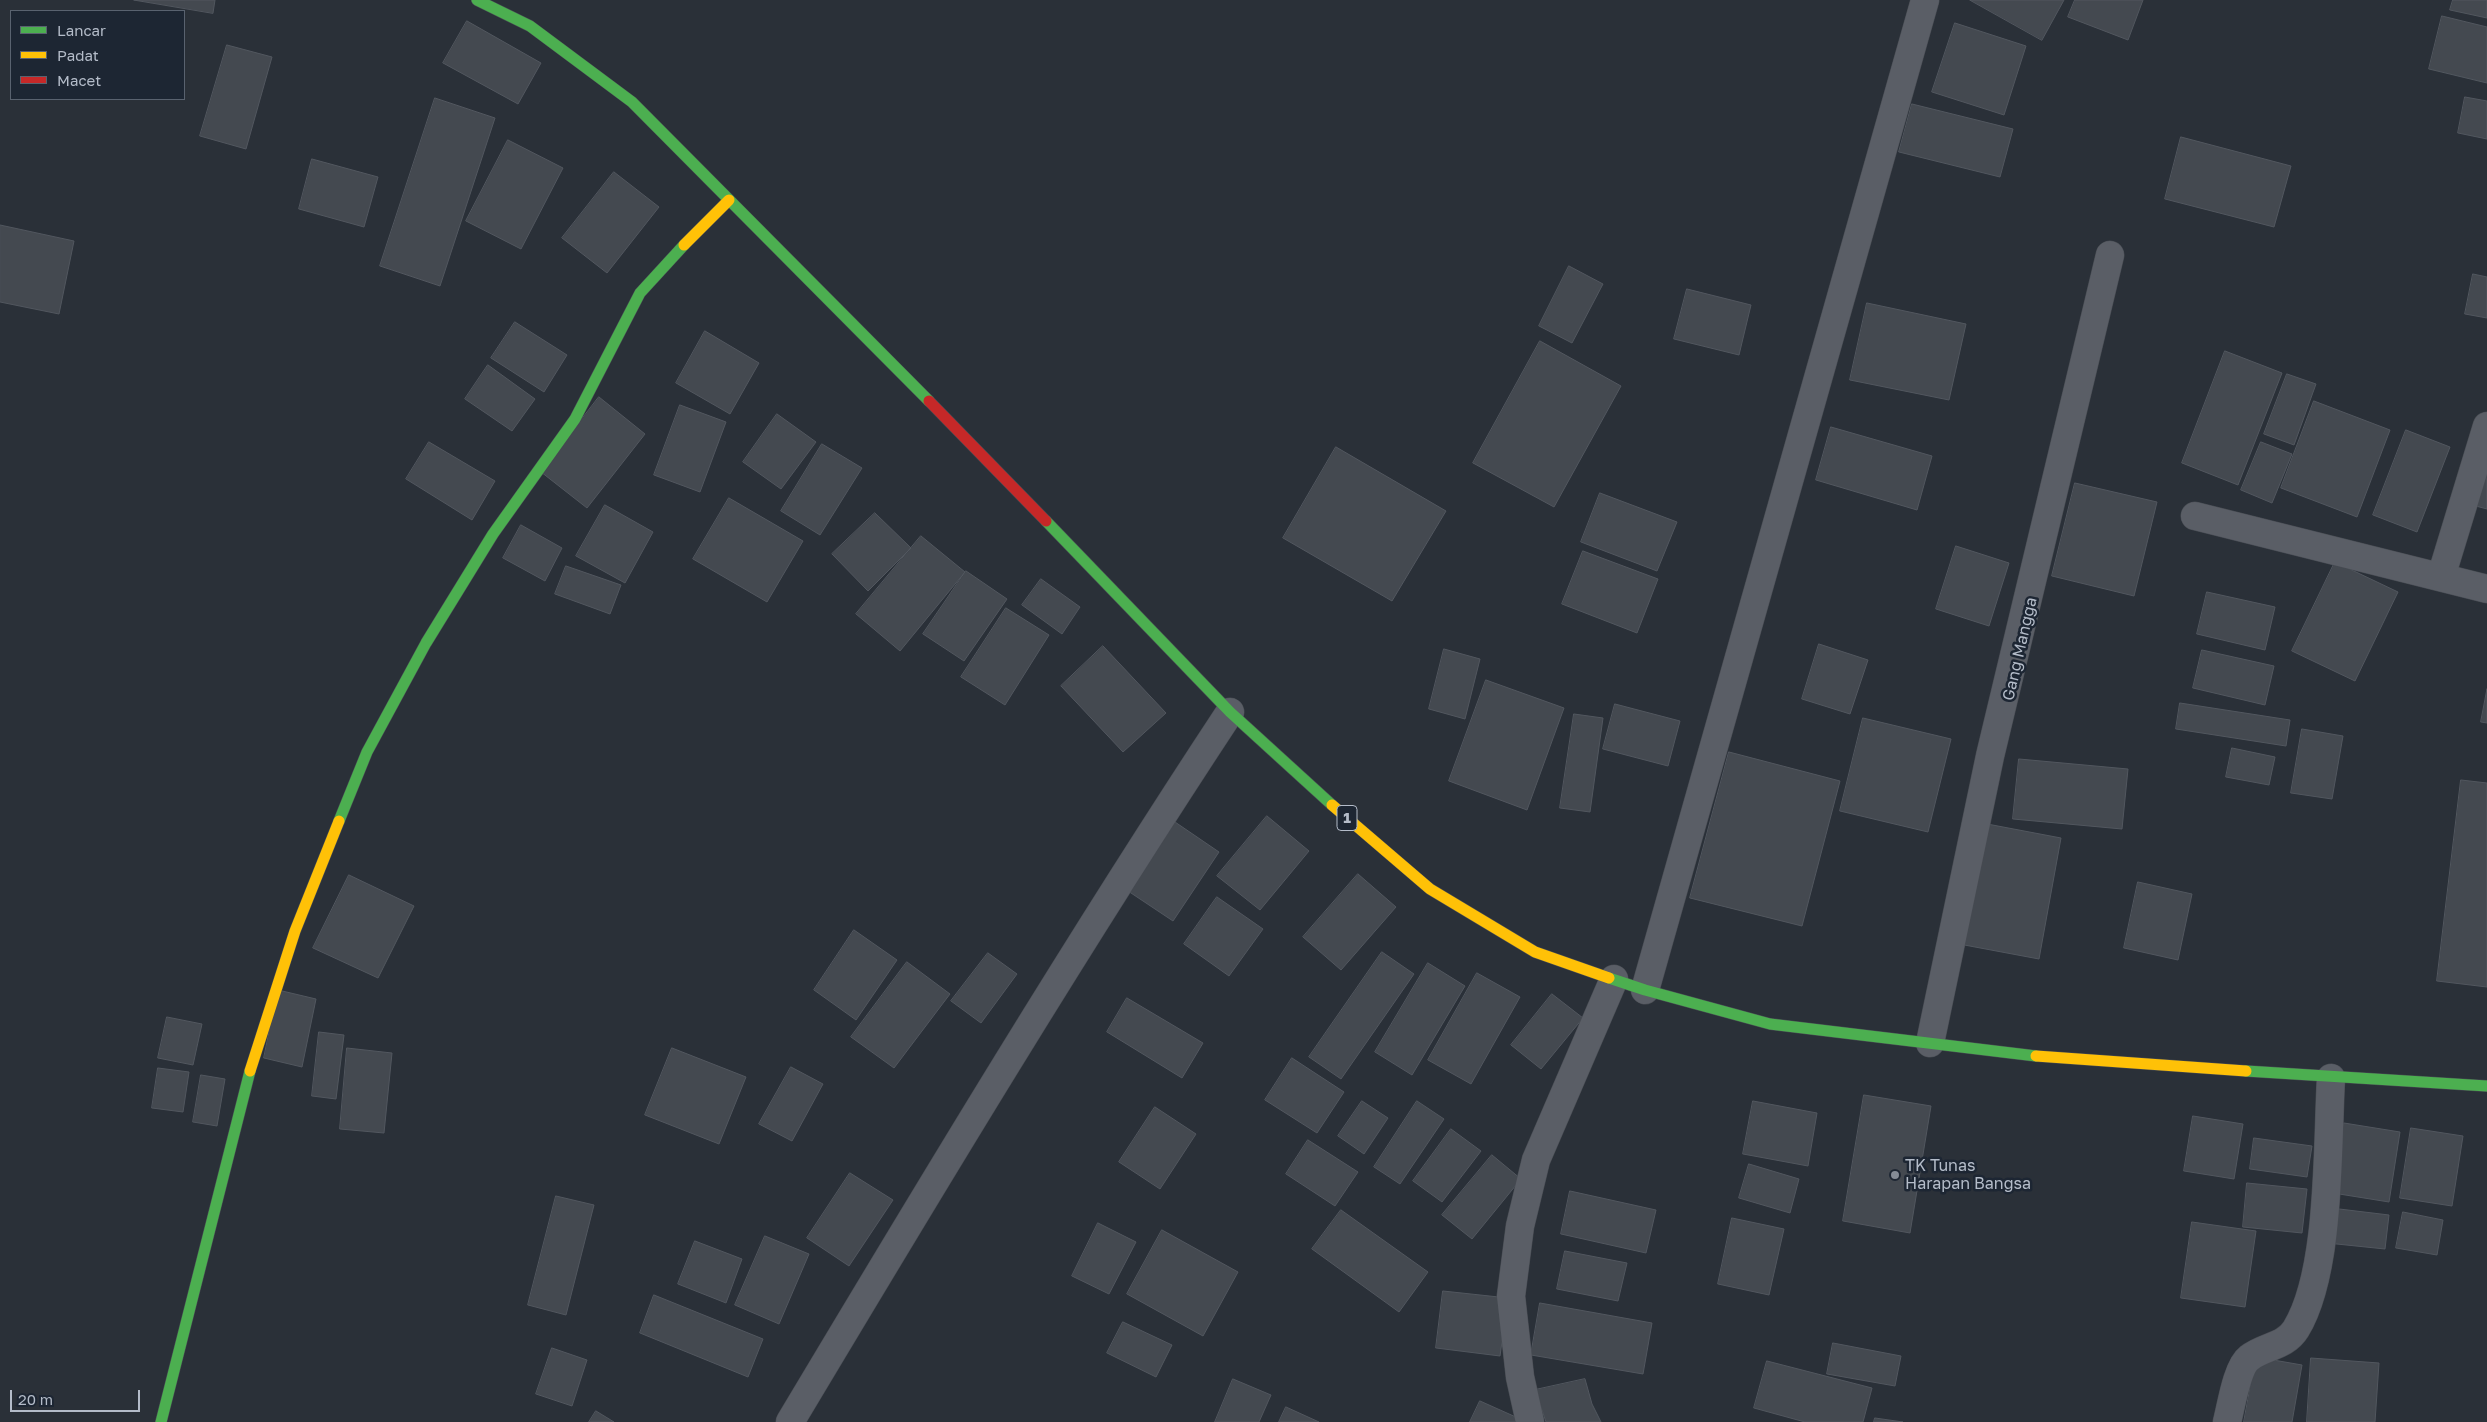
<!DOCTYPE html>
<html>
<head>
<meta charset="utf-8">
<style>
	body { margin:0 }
	#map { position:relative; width:2487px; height:1422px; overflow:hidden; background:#2a3038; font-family:"Golos Text",sans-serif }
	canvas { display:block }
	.legend { position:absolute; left:10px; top:10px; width:175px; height:90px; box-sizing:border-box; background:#1d2633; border:1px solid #59626f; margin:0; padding:6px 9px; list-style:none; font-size:15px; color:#b4bcc9 }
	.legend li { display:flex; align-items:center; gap:10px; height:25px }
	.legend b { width:25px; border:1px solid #59626f }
	.scale { position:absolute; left:10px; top:1390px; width:130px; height:22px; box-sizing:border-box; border:2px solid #b4bcc9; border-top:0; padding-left:6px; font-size:15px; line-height:18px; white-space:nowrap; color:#b4bcc9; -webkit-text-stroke:4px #1d2633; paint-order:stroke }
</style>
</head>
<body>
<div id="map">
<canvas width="2487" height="1422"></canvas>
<ul class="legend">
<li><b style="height:6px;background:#4caf50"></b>Lancar</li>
<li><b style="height:6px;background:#ffc107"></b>Padat</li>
<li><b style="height:6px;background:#c62828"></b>Macet</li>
</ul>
<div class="scale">20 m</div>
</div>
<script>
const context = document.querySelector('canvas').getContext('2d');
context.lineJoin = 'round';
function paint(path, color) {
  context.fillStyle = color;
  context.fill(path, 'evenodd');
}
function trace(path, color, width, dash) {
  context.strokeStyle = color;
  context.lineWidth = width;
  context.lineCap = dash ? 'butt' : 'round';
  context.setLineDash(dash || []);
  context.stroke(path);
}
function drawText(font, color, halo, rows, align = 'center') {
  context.font = font + ' "Golos Text",sans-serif';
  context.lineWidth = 5;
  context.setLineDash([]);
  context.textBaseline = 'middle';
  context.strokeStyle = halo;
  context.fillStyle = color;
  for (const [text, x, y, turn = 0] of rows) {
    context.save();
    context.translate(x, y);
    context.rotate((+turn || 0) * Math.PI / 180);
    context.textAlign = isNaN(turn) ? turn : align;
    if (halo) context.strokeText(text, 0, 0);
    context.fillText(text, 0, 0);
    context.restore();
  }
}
const building = new Path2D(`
	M134 0H215L213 13Z
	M1970 0H2064L2042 40Z
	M2075 0H2143L2128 40 2068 17Z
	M2453 0H2487V18L2450 10Z
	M2442 16 2487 27V83L2429 69Z
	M467 21 541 63 518 104 443 63Z
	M1955 23 2026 46 2004 115 1932 92Z
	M227 45 272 57 246 149 200 136Z
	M2465 97 2487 101V139L2458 133Z
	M435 98 495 118 440 286 380 266Z
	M1912 104 2013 129 2000 177 1899 152Z
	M2181 137 2291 166 2274 227 2165 199Z
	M508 140 563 168 521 249 466 221Z
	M312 159 378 177 364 227 299 209Z
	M614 172 659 207 607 273 562 238Z
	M0 225 74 241 59 314 0 302Z
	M1569 266 1603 284 1572 343 1539 326Z
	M2473 274 2487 277V318L2465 314Z
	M1687 289 1751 305 1739 355 1674 339Z
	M1867 303 1966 324 1949 400 1850 380Z
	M515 322 567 355 544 392 491 358Z
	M705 331 759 363 730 414 676 383Z
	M1540 341 1621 386 1554 507 1473 463Z
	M2225 351 2282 373 2238 485 2182 463Z
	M488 365 535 399 512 431 465 399Z
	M2287 374 2316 384 2294 445 2264 434Z
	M599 397 645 434 587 508 541 472Z
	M2314 401 2390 430 2357 517 2281 488Z
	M680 405 726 422 700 492 654 475Z
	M777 414 816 442 781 489 743 462Z
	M1831 427 1932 456 1917 510 1816 480Z
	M2406 430 2450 447 2417 532 2373 515Z
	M429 442 495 481 472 520 406 479Z
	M2261 442 2292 454 2272 503 2241 490Z
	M822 444 862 468 820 535 781 511Z
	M1336 447 1446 511 1392 601 1283 538Z
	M2487 453V509L2472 505Z
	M2075 483 2157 502 2134 596 2052 576Z
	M1600 493 1677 522 1657 571 1581 542Z
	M729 498 803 541 767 602 693 559Z
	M605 505 653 532 625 583 576 556Z
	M875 513 911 548 868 591 832 554Z
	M521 525 562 548 545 581 503 558Z
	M921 536 965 572 900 651 856 614Z
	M1956 546 2009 563 1989 626 1936 609Z
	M1583 551 1658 579 1637 633 1562 604Z
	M2335 562 2398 592 2355 681 2292 651Z
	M566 566 621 585 610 614 555 594Z
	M966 571 1007 599 964 661 923 634Z
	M1041 579 1080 607 1062 634 1022 605Z
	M2207 592 2275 607 2265 650 2197 634Z
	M1006 608 1049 635 1005 705 961 677Z
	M1819 644 1868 660 1850 714 1802 699Z
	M1103 646 1166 713 1123 752 1061 686Z
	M1444 649 1480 659 1465 719 1429 709Z
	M2202 650 2274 666 2265 705 2193 688Z
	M1486 680 1564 708 1527 810 1449 781Z
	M2487 689V723L2481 722Z
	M2180 703 2290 720 2286 746 2176 729Z
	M1615 704 1680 721 1668 766 1603 749Z
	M1574 714 1603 718 1590 812 1560 808Z
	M1863 718 1951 739 1928 832 1840 811Z
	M2302 729 2343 736 2332 799 2291 793Z
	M2232 748 2275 757 2269 785 2226 777Z
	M1729 752 1840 781 1802 926 1690 898Z
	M2019 759 2128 769 2122 829 2013 819Z
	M2461 780 2487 783V987L2437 981Z
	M1267 816 1309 851 1260 910 1217 876Z
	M1175 822 1219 852 1173 921 1128 891Z
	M1982 823 2061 838 2039 959 1959 944Z
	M1358 874 1396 907 1341 970 1303 937Z
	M349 875 414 906 378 978 313 948Z
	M2138 882 2192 894 2178 960 2124 948Z
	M1217 897 1263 929 1229 976 1184 944Z
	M854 930 897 960 856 1020 814 990Z
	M1382 952 1414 974 1341 1079 1309 1057Z
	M988 953 1017 974 981 1023 951 1001Z
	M907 962 950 994 894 1068 851 1037Z
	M1428 963 1465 986 1412 1075 1375 1052Z
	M1477 973 1520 997 1471 1084 1428 1060Z
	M278 990 316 999 302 1067 264 1058Z
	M1552 994 1583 1018 1541 1069 1511 1045Z
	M1127 998 1203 1043 1182 1078 1107 1032Z
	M167 1017 202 1024 193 1065 158 1058Z
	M319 1032 344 1035 336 1099 312 1096Z
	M347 1048 392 1053 384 1133 340 1129Z
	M672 1048 746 1077 719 1144 645 1115Z
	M1292 1058 1344 1092 1317 1133 1265 1100Z
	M791 1067 823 1084 792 1141 759 1124Z
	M158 1068 189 1072 183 1112 152 1108Z
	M201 1075 225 1079 217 1126 193 1122Z
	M1864 1095 1931 1106 1910 1233 1843 1221Z
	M1362 1101 1388 1118 1364 1154 1338 1136Z
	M1417 1101 1444 1119 1400 1184 1374 1167Z
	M1753 1101 1817 1113 1808 1166 1743 1154Z
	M1155 1107 1196 1134 1160 1189 1119 1162Z
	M2193 1116 2243 1124 2234 1179 2184 1171Z
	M2344 1123 2400 1132 2389 1202 2333 1193Z
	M2411 1128 2463 1136 2452 1206 2400 1198Z
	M1451 1129 1481 1151 1442 1202 1413 1181Z
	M2254 1138 2312 1146 2307 1177 2250 1169Z
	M1308 1140 1358 1172 1335 1206 1286 1174Z
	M1492 1155 1521 1179 1472 1239 1442 1215Z
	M1749 1164 1799 1179 1790 1213 1739 1198Z
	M850 1173 893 1200 849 1266 807 1238Z
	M2247 1183 2307 1189 2302 1233 2243 1227Z
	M1570 1191 1656 1210 1646 1253 1561 1234Z
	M556 1196 594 1205 566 1315 528 1305Z
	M2331 1208 2389 1215 2385 1249 2327 1243Z
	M1341 1210 1428 1272 1399 1312 1312 1249Z
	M2403 1212 2443 1220 2437 1255 2396 1248Z
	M1732 1218 1784 1229 1769 1295 1718 1284Z
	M2192 1222 2256 1231 2245 1307 2181 1298Z
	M1098 1223 1136 1242 1109 1294 1072 1276Z
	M1162 1230 1238 1272 1203 1336 1127 1294Z
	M765 1236 809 1254 779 1324 735 1305Z
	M695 1241 742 1259 726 1303 678 1284Z
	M1565 1251 1627 1263 1618 1301 1557 1289Z
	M1443 1291 1508 1298 1500 1356 1436 1348Z
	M654 1295 763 1339 748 1377 640 1333Z
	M1540 1303 1652 1323 1643 1374 1531 1355Z
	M1123 1322 1172 1345 1156 1377 1107 1353Z
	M1833 1343 1901 1356 1895 1386 1827 1374Z
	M552 1348 587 1360 572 1406 536 1394Z
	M2256 1357 2302 1365 2292 1422H2244Z
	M2311 1358 2379 1363 2375 1422H2307Z
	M1767 1361 1872 1388 1863 1422H1805L1754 1408Z
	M1233 1379 1271 1395 1259 1422H1215Z
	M1585 1379 1592 1404 1601 1422H1546L1535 1390Z
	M1480 1401 1527 1422H1470Z
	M1286 1407 1319 1422H1279Z
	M596 1411 614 1422H589Z
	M1875 1418 1903 1422H1874Z`);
paint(building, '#444950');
trace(building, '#52575f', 1);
const street = new Path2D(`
	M2195 516 2487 589
	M2441 577 2487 426
	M1645 990 1925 0
	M1930 1043 1990 756 2110 255
	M790 1422C933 1183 1077 944 1230 712
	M1530 1422 1520 1377 1511 1296 1520 1226 1536 1160 1614 979
	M2227 1422C2231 1407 2237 1367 2249 1358 2264 1346 2285 1347 2296 1329 2331 1272 2327 1146 2331 1078`);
const fast = new Path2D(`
	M477 0 530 26 632 102 929 401
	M1046 521 1230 712 1332 805
	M339 821 367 752 426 643 493 534 575 419 640 293 684 245
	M1609 978 1645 990 1770 1024 2036 1056
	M2246 1071 2487 1086
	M161 1422 250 1071`);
const slow = new Path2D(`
	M684 245 729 200
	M1332 805 1430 889 1535 952 1609 978
	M2036 1056 2246 1071
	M250 1071 295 931 339 821`);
const jam = new Path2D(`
	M929 401 1046 521`);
trace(street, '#484c53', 29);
trace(fast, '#484c53', 12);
trace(slow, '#484c53', 12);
trace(jam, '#484c53', 12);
trace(street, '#5a5e66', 28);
trace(fast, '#4caf50', 11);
trace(slow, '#ffc107', 11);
trace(jam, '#c62828', 11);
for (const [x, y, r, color] of [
	[1895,1175,5,"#848b96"]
]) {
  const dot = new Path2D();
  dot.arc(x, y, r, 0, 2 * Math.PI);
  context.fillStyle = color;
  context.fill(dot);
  trace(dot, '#1d2633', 2);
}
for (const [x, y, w] of [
	[1347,818,20]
]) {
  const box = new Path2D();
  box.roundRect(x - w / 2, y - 12.5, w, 25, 4);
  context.fillStyle = '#1d2633';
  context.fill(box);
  trace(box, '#b4bcc9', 1);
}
drawText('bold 15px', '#b4bcc9', null, [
	["1",1347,818]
]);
drawText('16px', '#b4bcc9', '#1d2633', [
	["Gang Mangga",2020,649,-77]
]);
drawText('16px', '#b4bcc9', '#1d2633', [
	["TK Tunas",1905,1166],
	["Harapan Bangsa",1905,1184]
], 'left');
</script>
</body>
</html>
